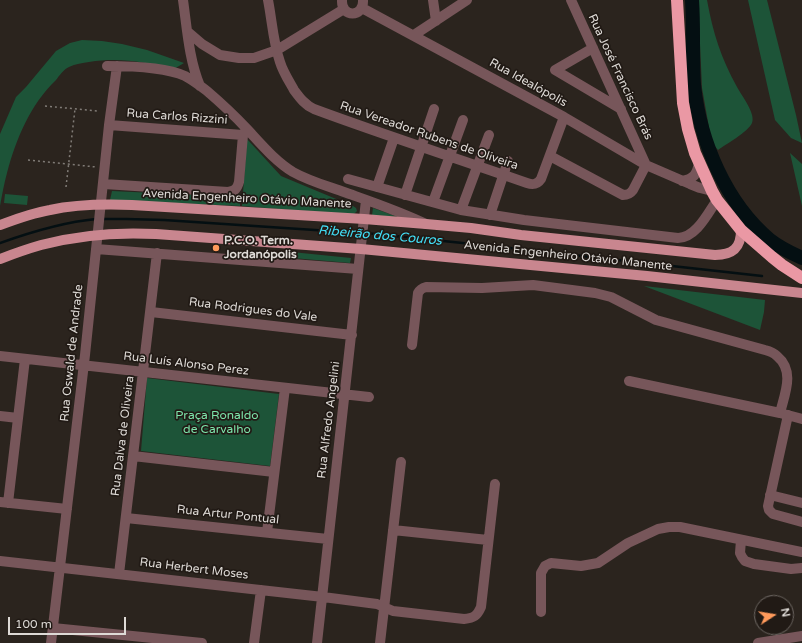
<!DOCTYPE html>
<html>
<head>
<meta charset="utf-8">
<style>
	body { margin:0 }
	#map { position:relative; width:802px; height:643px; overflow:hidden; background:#2b241e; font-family:"Varela Round",sans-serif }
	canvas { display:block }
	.north { position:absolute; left:754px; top:595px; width:40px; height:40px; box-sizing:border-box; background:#211a15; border:1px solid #6d6762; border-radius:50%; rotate:78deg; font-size:11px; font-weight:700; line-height:16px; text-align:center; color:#dedad6 }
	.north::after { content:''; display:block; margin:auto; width:14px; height:18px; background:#ff9a5b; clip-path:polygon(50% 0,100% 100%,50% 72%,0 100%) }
	.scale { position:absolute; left:8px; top:617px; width:118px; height:18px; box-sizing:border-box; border:2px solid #dedad6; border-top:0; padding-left:5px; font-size:12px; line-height:14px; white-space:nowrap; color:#dedad6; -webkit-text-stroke:3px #211a15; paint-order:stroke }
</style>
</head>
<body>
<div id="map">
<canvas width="802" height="643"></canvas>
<div class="north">N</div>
<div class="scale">100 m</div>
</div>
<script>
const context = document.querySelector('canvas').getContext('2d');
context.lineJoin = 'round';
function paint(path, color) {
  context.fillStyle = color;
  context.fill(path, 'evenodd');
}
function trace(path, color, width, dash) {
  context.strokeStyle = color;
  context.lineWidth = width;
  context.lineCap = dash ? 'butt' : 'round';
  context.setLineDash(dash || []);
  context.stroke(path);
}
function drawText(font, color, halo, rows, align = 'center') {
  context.font = font + ' "Varela Round",sans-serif';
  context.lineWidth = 3.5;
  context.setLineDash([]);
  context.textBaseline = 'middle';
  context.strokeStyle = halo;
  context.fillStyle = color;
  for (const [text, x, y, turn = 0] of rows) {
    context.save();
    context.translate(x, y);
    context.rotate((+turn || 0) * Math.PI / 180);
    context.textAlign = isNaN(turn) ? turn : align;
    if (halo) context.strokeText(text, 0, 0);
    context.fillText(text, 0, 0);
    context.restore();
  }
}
paint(new Path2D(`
	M698 0H707C713 33 721 58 737 87 742 96 756 114 752 123 748 132 726 144 718 150L713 144 710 133 702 88Z
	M748 0H767L796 115 802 143 791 138 775 120Z
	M82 40 102 41 122 44 147 50 184 63 174 69C145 62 119 57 89 62 83 63 75 64 69 67 64 69 59 76 56 80 30 105 16 139 7 173 4 184 2 195 0 206V134L16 97 26 87 56 51 70 43Z
	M247 139 281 176 353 206 356 208 357 211 353 215 242 206Z
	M790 153 802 164V206Z
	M112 191 240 197V206L110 200Z
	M5 194 28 196 27 205 4 203Z
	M373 208 398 217 372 215Z
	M282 251 351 258 350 263 281 257Z
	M644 286 765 300 764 312 760 330Z
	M147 378 279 394 270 466 141 451Z`), '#1d5438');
trace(new Path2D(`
	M101 219H126L164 220 360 233
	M365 233 492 246 762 276
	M0 243C31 232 63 222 96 219`), '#040f12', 2.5);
trace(new Path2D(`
	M692 0C694 28 692 57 694 85 700 142 726 203 770 240 779 247 791 253 802 258`), '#040f12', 14);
trace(new Path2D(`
	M45 106 98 111
	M28 160 96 167
	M66 187 75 109`), '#817c77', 1.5, [2, 3]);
trace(new Path2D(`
	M183 0C187 28 189 60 200 86
	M268 0C272 20 273 42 280 62 283 72 289 81 294 90 300 98 305 105 314 109 384 135 456 158 527 183 533 185 537 185 541 179L564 117
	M342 0C341 18 364 18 363 0
	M433 0 436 21
	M362 8 564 117 646 165 690 184 700 188 712 191
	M188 32 202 44 220 55 239 58H254L277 50 344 9
	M414 35 467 0
	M593 48 555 70 621 109
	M107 66C128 66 165 67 185 76 193 80 200 86 207 91 221 103 234 115 247 129 261 144 275 161 293 172 309 181 327 186 344 192 372 202 399 211 426 224
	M109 125 243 135
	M550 156 623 195C628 195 630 194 633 190L646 165 571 0
	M348 179 461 210 524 220 678 238C696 238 708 213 717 200
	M682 181C694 179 697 174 699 163
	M104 184 228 192C235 191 237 189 239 182L243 135 247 129
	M377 187 394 138
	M405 195 434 109
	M433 202 463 120
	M461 210 489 135
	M490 215 508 161
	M96 249 358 269
	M151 312 352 335
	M412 345 418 293C420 289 422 288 426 287L482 288 533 285 595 293 611 297 656 320 765 350C769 351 774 353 777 356 795 371 785 393 780 413
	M0 356 369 397
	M629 381 780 413 802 419
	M788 415 768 506 769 510 773 514 802 522
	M0 416 18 418
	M133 456 274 472
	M770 495 802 503
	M0 502 67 509
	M8 503 25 359
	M126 518 328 539
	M393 530 488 540
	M267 532 285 388
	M741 540 740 553 742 557 745 561 754 564 791 569 802 568
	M0 561 323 597 377 604 393 611 464 619C474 618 477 616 481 607L495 484
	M119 574 157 253
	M541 612V573L545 566 551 563 581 566 598 563 628 543 658 529 669 527H680L802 552
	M53 628 202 643
	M51 643 85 355 109 125 117 66
	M254 643 261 590
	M317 643 366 200
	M380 643 401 462
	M758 643 802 636`), '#77565a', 10);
trace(new Path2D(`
	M0 225C16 219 33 213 50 210 77 204 105 204 132 205L364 219 426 224 471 228 521 235 715 255C733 255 741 248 741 230
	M0 259C13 254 27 249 41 245 78 235 118 232 156 234L361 249 647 276 802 293`), '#c9868f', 10);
trace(new Path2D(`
	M677 0 683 103 688 129 695 153 712 191 717 200 741 230 772 257 782 265 802 278`), '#ea98a4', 12);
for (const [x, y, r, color] of [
	[216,248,4,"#ff9a5b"]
]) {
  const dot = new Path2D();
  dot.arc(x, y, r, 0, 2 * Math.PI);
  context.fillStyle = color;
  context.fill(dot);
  trace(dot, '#211a15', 1.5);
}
drawText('12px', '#dedad6', '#211a15', [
	["Rua José Francisco Brás",620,77,65],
	["Rua Idealópolis",528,83,29],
	["Rua Carlos Rizzini",177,117,4],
	["Rua Vereador Rubens de Oliveira",429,136,19],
	["Avenida Engenheiro Otávio Manente",247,199,3],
	["Avenida Engenheiro Otávio Manente",568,256,6],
	["Rua Rodrigues do Vale",253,310,7],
	["Rua Oswald de Andrade",72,353,-84],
	["Rua Luís Alonso Perez",186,364,7],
	["Rua Alfredo Angelini",329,420,-83],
	["Rua Dalva de Oliveira",123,436,-83],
	["Rua Artur Pontual",228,515,6],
	["Rua Herbert Moses",194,569,7]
]);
drawText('bold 12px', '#dedad6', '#211a15', [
	["P.C.O. Term.",224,241],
	["Jordanópolis",224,255]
], 'left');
drawText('12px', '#7de5ab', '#211a15', [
	["Praça Ronaldo",217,416],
	["de Carvalho",217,430]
]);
drawText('italic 13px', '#42ddf5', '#211a15', [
	["Ribeirão dos Couros",380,236,5]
]);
</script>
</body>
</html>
